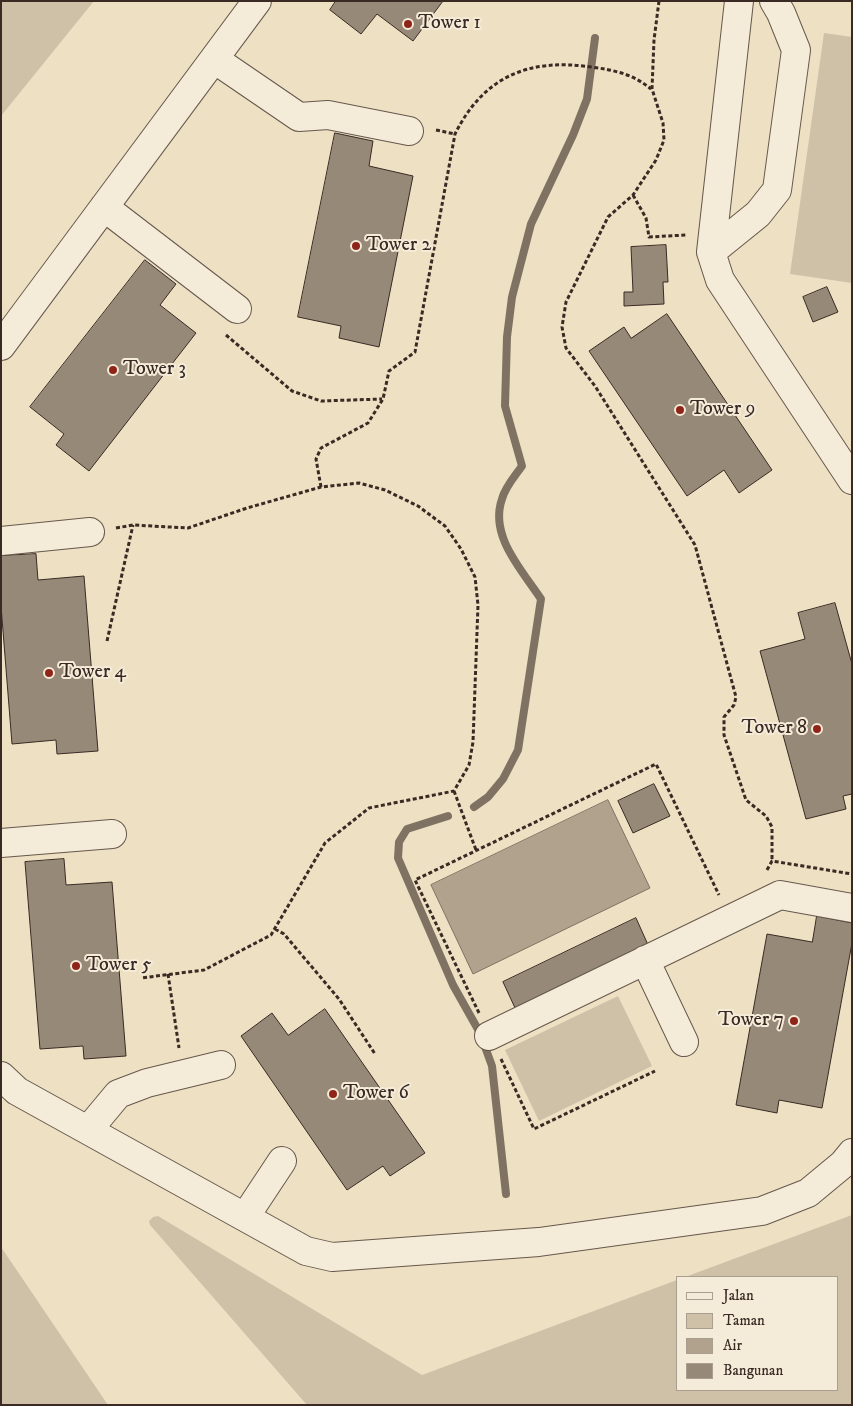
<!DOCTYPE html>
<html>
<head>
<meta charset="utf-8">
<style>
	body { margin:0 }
	#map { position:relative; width:853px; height:1406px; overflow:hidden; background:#eee0c3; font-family:"IM FELL DW Pica",serif }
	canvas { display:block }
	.frame { position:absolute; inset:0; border:2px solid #392a24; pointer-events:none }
	.legend { position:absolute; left:676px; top:1276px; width:162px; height:115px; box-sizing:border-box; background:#f4ebd8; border:1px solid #a99e90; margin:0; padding:6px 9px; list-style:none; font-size:15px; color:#392a24 }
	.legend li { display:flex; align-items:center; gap:10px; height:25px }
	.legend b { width:25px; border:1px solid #a99e90 }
</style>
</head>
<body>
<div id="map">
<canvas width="853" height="1406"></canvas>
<div class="frame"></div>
<ul class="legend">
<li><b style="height:6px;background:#f4ebd8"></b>Jalan</li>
<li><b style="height:14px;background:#cfc1a8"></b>Taman</li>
<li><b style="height:14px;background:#b0a28d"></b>Air</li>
<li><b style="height:14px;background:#978977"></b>Bangunan</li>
</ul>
</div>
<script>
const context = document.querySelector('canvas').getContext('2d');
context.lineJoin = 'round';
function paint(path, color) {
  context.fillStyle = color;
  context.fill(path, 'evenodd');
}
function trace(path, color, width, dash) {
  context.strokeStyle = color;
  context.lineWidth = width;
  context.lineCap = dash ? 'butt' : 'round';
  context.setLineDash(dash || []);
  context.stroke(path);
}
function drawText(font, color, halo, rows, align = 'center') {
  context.font = font + ' "IM FELL DW Pica",serif';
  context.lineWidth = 4;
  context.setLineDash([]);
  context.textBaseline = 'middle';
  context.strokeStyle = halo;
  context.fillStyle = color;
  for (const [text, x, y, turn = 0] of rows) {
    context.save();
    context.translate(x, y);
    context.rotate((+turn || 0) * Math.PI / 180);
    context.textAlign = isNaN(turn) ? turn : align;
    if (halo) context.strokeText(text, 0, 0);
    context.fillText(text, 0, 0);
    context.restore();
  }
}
paint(new Path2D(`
	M1 1H94L1 116Z
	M824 33 852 37V283L790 274Z
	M618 996 652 1066 539 1121 505 1050Z
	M852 1215V1405H307L150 1225 149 1221 153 1217 158 1216 422 1375 677 1280V1390H837V1277H685Z
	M1 1247 108 1405H1Z`), '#cfc1a8');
const water = new Path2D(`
	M608 800 650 888 473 974 431 885Z`);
paint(water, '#b0a28d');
trace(water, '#807263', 1);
trace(new Path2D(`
	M474 807 488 797 503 779 518 750 541 599C522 570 489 536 502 499 505 487 515 476 522 466L505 406 507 337 512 297 531 224 573 135 587 99 595 38
	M448 816 407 829 399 842 398 858 453 985 480 1033 492 1066 506 1194`), '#807263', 8);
const building = new Path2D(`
	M336 1H443L413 41 377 14 361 34 330 10Z
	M335 133 373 141 369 166 413 176 379 347 339 338 341 326 298 317Z
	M666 245 668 282H663L664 304 624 306V292H633L631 247Z
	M145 260 176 284 160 305 196 333 89 471 56 445 64 434 30 407Z
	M827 287 838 312 813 322 803 297Z
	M667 314 772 470 739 493 724 470 687 496 589 351 624 327 631 338Z
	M36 554 38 580 84 576 98 751 57 754 56 740 12 744 1 606V556Z
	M835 603 852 664V794L843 796 846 809 806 819 760 651 805 639 798 613Z
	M654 784 670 816 633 833 618 801Z
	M64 859 66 885 112 882 126 1056 84 1059 83 1046 40 1049 25 862Z
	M817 916 852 923V943L822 1108 779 1100 777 1113 736 1105 767 934 812 942Z
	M636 918 649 947 516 1010 503 982Z
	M325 1009 425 1153 390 1176 383 1166 347 1190 241 1036 272 1013 288 1035Z`);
paint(building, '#978977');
trace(building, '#392a24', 1);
const minor = new Path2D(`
	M739 1 711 252 720 280 852 480
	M214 59 299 117 328 115 409 131
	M104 207 237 309
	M711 252 758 214 777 190 796 50 781 13 774 1
	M1 346 257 1
	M1 541 90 532
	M1 843 112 834
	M645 960 684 1042
	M489 1036 780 895 852 908
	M1 1076 17 1091 306 1251 332 1257 539 1242 762 1211 808 1193 843 1164 852 1153
	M88 1130 118 1094 147 1083 221 1065
	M245 1217 282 1161`);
trace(minor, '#66584c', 30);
trace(new Path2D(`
	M659 1 654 40 652 89 663 123 664 140 656 160 633 195 608 217 566 302 562 327 566 348 595 386 695 545 736 697 734 705 724 717V735L746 800 766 816 772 827V861
	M436 130 455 134
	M633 195 646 218 649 237 686 235
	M226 335 292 391 321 401 382 399
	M321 487 316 459 321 448 368 423 383 399 389 371 415 352 455 134C484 76 529 58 591 67 614 70 633 74 651 89
	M116 528 133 525 188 528 247 508 321 487 359 483 385 490 418 506 445 526 461 549 475 577 478 605 473 742 469 765 454 791 369 808 325 843 271 935 204 970 141 978
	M107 641 133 525
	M454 791 476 850
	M767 870 772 861 852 874
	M275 929 284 934 339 999 375 1054
	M168 974 179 1048
	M479 1013 415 880 656 764 719 895
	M501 1059 534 1129 655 1071`), '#392a24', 3, [4, 2.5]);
trace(minor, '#f4ebd8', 28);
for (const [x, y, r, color] of [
	[408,24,5,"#8f2418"],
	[356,246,5,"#8f2418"],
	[113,370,5,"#8f2418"],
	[680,410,5,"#8f2418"],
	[49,673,5,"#8f2418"],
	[817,729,5,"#8f2418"],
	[76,966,5,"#8f2418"],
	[794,1021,5,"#8f2418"],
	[333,1094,5,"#8f2418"]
]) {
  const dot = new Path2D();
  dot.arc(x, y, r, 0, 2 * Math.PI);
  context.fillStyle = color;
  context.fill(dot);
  trace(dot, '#f4ebd8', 2);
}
drawText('20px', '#392a24', '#f4ebd8', [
	["Tower 1",418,24],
	["Tower 2",366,246],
	["Tower 3",123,370],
	["Tower 9",690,410],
	["Tower 4",59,673],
	["Tower 8",807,729,"right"],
	["Tower 5",86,966],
	["Tower 7",784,1021,"right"],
	["Tower 6",343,1094]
], 'left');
</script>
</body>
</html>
